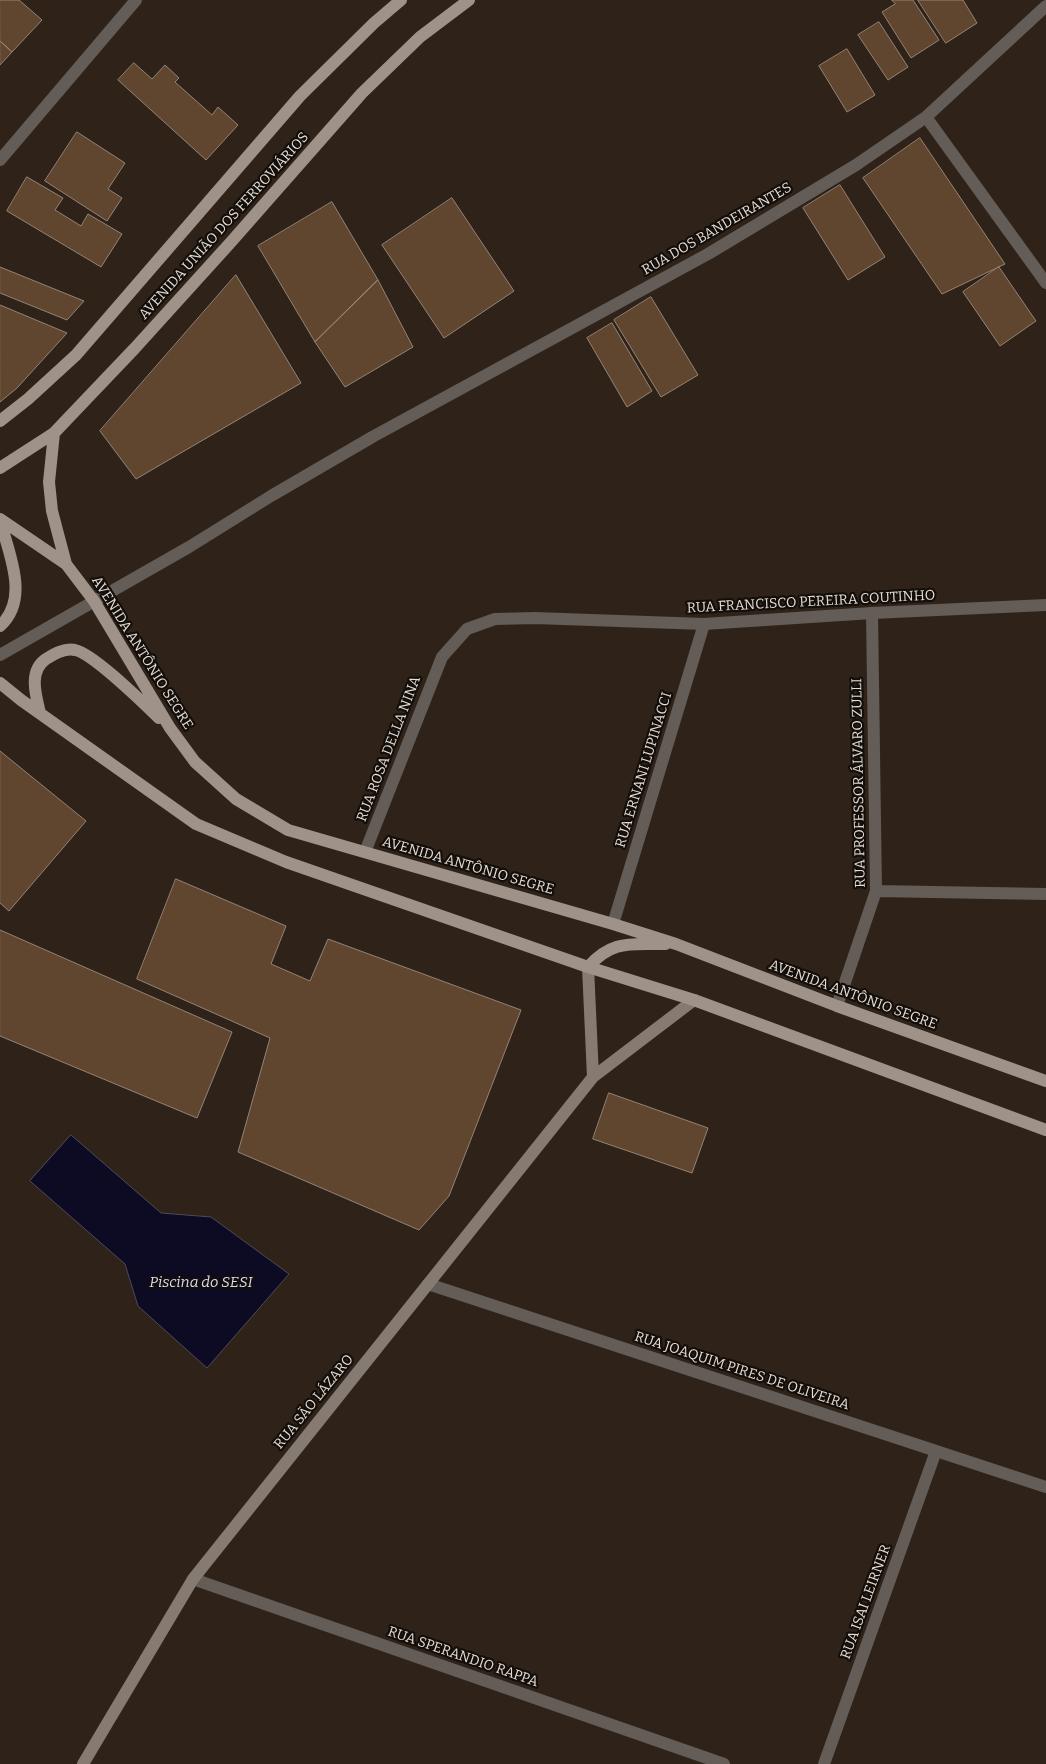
<!DOCTYPE html>
<html>
<head>
<meta charset="utf-8">
<style>
	body { margin:0 }
	canvas { display:block; background:#2f2319 }
</style>
</head>
<body>
<canvas width="1046" height="1764"></canvas>
<script>
const context = document.querySelector('canvas').getContext('2d');
context.lineJoin = 'round';
function paint(path, color) {
  context.fillStyle = color;
  context.fill(path, 'evenodd');
}
function trace(path, color, width, dash) {
  context.strokeStyle = color;
  context.lineWidth = width;
  context.lineCap = dash ? 'butt' : 'round';
  context.setLineDash(dash || []);
  context.stroke(path);
}
function drawText(font, color, halo, rows, align = 'center') {
  context.font = font + ' Bitter,serif';
  context.lineWidth = 4.5;
  context.setLineDash([]);
  context.textBaseline = 'middle';
  context.strokeStyle = halo;
  context.fillStyle = color;
  for (const [text, x, y, turn = 0] of rows) {
    context.save();
    context.translate(x, y);
    context.rotate((+turn || 0) * Math.PI / 180);
    context.textAlign = isNaN(turn) ? turn : align;
    if (halo) context.strokeText(text, 0, 0);
    context.fillText(text, 0, 0);
    context.restore();
  }
}
const water = new Path2D(`
	M71 1135 161 1213 211 1217 289 1274 207 1368 138 1306 125 1264 30 1181Z`);
paint(water, '#0d0a24');
trace(water, '#4e4959', 1);
const building = new Path2D(`
	M0 0H19L42 20 12 52 0 41Z
	M892 0H913L939 40 911 58 882 12 895 4Z
	M918 0H963L977 23 946 43Z
	M879 22 908 67 888 80 858 35Z
	M0 41 12 52 0 65Z
	M847 49 875 95 847 112 819 66Z
	M134 63 152 79 165 65 179 78 175 82 212 115 218 107 238 125 206 160 118 80Z
	M77 132 125 163 108 189 122 198 107 221 45 181Z
	M920 138 1005 264 942 294 863 178Z
	M27 177 63 198 55 210 81 226 88 214 122 234 101 267 7 211Z
	M840 185 885 257 848 280 803 208Z
	M452 198 514 291 444 338 382 245Z
	M332 202 378 280 315 342 258 246Z
	M0 267 84 301 67 320 0 293Z
	M999 267 1036 321 1000 346 963 292Z
	M236 275 301 383 136 479 100 431Z
	M378 280 413 347 345 387 315 342Z
	M651 297 698 375 661 397 614 320Z
	M0 305 67 333 17 388 0 402Z
	M612 323 652 391 627 407 587 338Z
	M0 751 86 821 9 911 0 903Z
	M176 879 286 926 271 964 310 981 328 939 521 1010 449 1196 419 1230 238 1152 270 1038 137 979Z
	M0 930 232 1032 197 1118 0 1036Z
	M609 1093 708 1128 692 1173 593 1139Z`);
paint(building, '#60452f');
trace(building, '#938377', 1);
trace(new Path2D(`
	M926 117 1046 283
	M0 160 136 0
	M365 852 442 657 467 629 495 619 535 618 704 624 872 613 1046 605
	M876 891 1046 894
	M613 924 704 624
	M837 1006 876 891 872 613
	M428 1284 1046 1487
	M193 1579 724 1764
	M824 1764 936 1451`), '#635c57', 12);
trace(new Path2D(`
	M0 655 189 547 271 496 374 436 708 254 856 165 926 117 1046 6`), '#635c57', 12);
trace(new Path2D(`
	M588 967 593 1077
	M83 1764 193 1579 593 1077 694 1000`), '#857b73', 12);
trace(new Path2D(`
	M0 421 28 399 76 355 300 96 374 23 401 0
	M54 433 49 482 52 511 66 564
	M0 468 54 433 135 348 231 242 362 93 420 37 469 0
	M0 519 66 564 94 601 170 728 195 762 236 799 288 830 613 924 676 944 837 1006 1046 1081
	M0 520C9 554 30 599 0 626
	M0 683 21 700 196 824 286 862 588 967 694 1000 1046 1130
	M40 713C36 696 28 671 46 659 54 654 64 648 75 650 94 654 143 703 159 718
	M588 967C613 939 631 945 666 944`), '#9f9288', 12);
drawText('14px', '#e5ddd6', '#130e09', [
	["AVENIDA UNIÃO DOS FERROVIÁRIOS",224,226,-48],
	["RUA DOS BANDEIRANTES",717,229,-30],
	["RUA FRANCISCO PEREIRA COUTINHO",811,602,-3],
	["AVENIDA ANTÔNIO SEGRE",142,653,58],
	["RUA ROSA DELLA NINA",389,749,-69],
	["RUA ERNANI LUPINACCI",644,770,-73],
	["RUA PROFESSOR ÁLVARO ZULLI",859,783,-91],
	["AVENIDA ANTÔNIO SEGRE",468,866,16],
	["AVENIDA ANTÔNIO SEGRE",853,995,20],
	["RUA JOAQUIM PIRES DE OLIVEIRA",742,1371,18],
	["RUA SÃO LÁZARO",314,1402,-51],
	["RUA ISAI LEIRNER",866,1602,-70],
	["RUA SPERANDIO RAPPA",463,1657,19]
]);
drawText('italic 15px', '#d7d8fb', '#130e09', [
	["Piscina do SESI",201,1283]
]);
</script>
</body>
</html>
